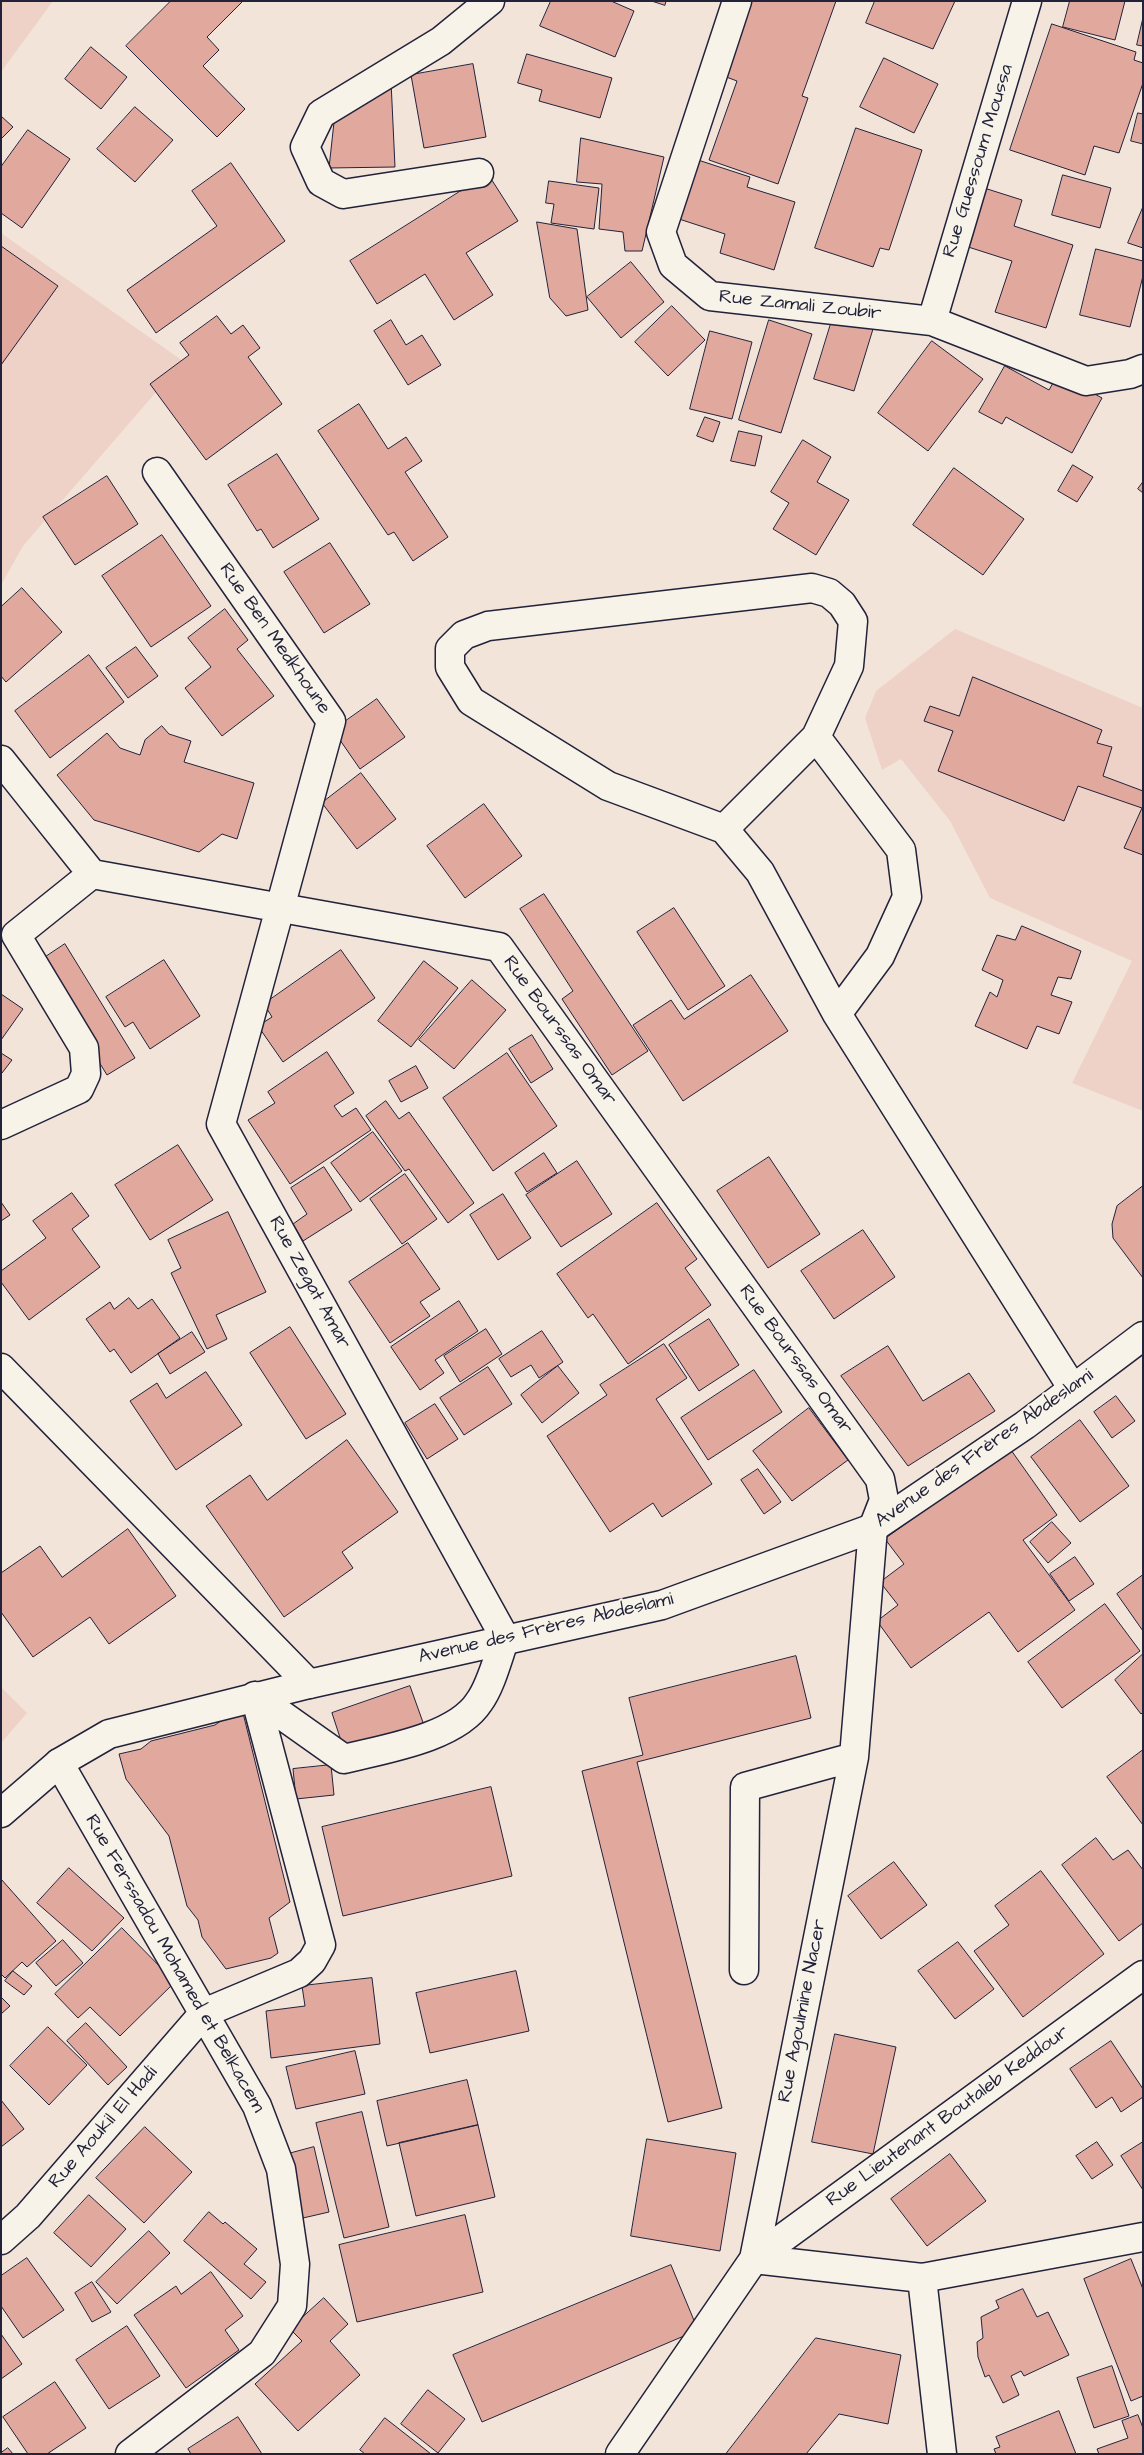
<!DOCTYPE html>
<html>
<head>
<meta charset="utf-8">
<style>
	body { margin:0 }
	#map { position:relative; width:1144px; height:2455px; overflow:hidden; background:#f3e4d9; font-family:"Architects Daughter",sans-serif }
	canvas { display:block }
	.frame { position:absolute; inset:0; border:2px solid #22223b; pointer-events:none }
</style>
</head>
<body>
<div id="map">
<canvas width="1144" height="2455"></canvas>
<div class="frame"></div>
</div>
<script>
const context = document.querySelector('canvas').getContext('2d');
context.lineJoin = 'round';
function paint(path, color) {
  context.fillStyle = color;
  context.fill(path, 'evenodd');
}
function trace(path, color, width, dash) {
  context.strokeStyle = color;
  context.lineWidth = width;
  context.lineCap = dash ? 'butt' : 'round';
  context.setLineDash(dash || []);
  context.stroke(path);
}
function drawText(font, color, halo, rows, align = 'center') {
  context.font = font + ' "Architects Daughter",sans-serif';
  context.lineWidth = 4;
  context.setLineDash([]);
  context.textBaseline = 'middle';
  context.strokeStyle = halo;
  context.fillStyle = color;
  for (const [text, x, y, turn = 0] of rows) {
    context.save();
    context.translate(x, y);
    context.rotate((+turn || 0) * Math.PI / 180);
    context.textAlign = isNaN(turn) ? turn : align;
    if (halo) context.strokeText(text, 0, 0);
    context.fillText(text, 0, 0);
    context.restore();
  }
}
paint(new Path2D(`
	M1 1H53L1 72Z
	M1 233 183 361 23 546 1 585Z
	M955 629 1143 708V1111L1072 1083 1132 961 990 898 950 821 901 759 882 770 865 718 876 691Z
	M1 1687 27 1713 1 1743Z`), '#eed2c7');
const building = new Path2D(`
	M171 1H243L207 37 219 50 203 66 245 109 217 137 126 46Z
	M551 1H611L634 11 615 57 540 26Z
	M652 1H666L665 5Z
	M747 1H836L802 96 808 98 778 184 709 160 737 81 721 75Z
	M875 1H955L933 49 866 23Z
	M1070 1H1125L1115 40 1063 27Z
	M1143 18V46L1137 45Z
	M1052 24 1136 52 1134 60 1143 63V83L1119 153 1094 146 1085 175 1010 150Z
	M91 47 127 77 101 109 65 79Z
	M527 54 612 78 600 118 539 101 542 90 518 83Z
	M884 58 938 84 914 133 860 107Z
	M473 64 486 137 424 148 411 75Z
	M391 81 395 167 329 168 335 113Z
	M135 107 173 140 135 182 97 149Z
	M1138 113 1143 114V144L1131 141Z
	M1 116 13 127 1 139Z
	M856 128 922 150 889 250 880 248 873 267 815 248Z
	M28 130 70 159 22 228 1 213V167Z
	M581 138 664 157 642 251H625L623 232 599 229 602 184 577 182Z
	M698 160 750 177 747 187 795 202 774 270 720 253 725 234 679 219Z
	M231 163 285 241 156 333 127 290 217 226 192 191Z
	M488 174 518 221 466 253 493 295 454 320 425 274 377 304 350 261Z
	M1063 175 1111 188 1100 228 1052 215Z
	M549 181 599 188 594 229 551 223 554 204 546 203Z
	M981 187 1022 200 1014 226 1073 245 1046 328 995 312 1012 261 962 245Z
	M1143 207V248L1128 243Z
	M537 222 577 229 588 310 566 316 550 298Z
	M1 246 58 286 1 365Z
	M1096 249 1143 261V276L1130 327 1080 315Z
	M631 262 664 302 621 338 587 297Z
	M672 306 705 340 668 376 635 342Z
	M217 316 231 334 243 325 260 348 248 357 282 404 206 460 150 384 189 355 180 343Z
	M833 317 873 329 854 391 814 379Z
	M391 320 406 345 422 335 441 365 408 385 374 331Z
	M769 320 812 334 781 433 739 420Z
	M710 331 752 342 732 419 690 409Z
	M932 341 983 379 928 451 878 413Z
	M1005 366 1049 390 1058 374 1102 398 1072 453 1006 417 1002 424 979 412Z
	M359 404 388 449 406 437 422 461 405 472 448 537 413 561 394 532 388 535 318 431Z
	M705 417 720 422 713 442 697 436Z
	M739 431 762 436 755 466 731 461Z
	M803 440 831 457 817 482 849 500 816 555 773 529 789 503 771 492Z
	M277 454 319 519 273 548 261 529 257 531 228 485Z
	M1073 465 1093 477 1077 502 1058 491Z
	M954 468 1024 519 983 575 913 525Z
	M107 476 138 524 75 565 43 517Z
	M1143 482V493L1138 489Z
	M162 535 211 606 151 647 102 576Z
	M330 543 370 604 324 633 284 572Z
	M22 588 62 632 6 682 1 676V607Z
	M225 609 248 640 237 649 274 696 222 736 185 688 211 667 188 638Z
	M136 647 158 676 128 698 106 668Z
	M89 655 124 702 50 758 15 711Z
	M973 677 1102 730 1097 743 1112 747 1103 776 1143 791V855L1124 848 1142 808 1078 786 1064 821 938 771 953 731 924 721 930 706 959 716Z
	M377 699 405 737 360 769 333 730Z
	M162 726 169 734 191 741 184 762 254 783 237 839 222 834 199 852 94 820 57 775 107 733 120 748 140 755 145 740Z
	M361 773 396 819 357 849 322 803Z
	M484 804 522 856 465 898 427 846Z
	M544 894 648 1051 612 1075 562 999 573 991 520 909Z
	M674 908 725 986 688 1010 637 932Z
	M1022 926 1081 951 1071 979 1058 977 1051 995 1072 1002 1059 1034 1037 1026 1027 1049 975 1026 990 992 997 997 1003 980 982 970 997 935 1015 940Z
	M65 944 135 1058 107 1075 38 962Z
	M341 950 375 998 283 1062 258 1026 272 1017 264 1004Z
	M164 960 200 1016 150 1049 133 1022 125 1027 106 997Z
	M424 961 458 988 411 1047 378 1021Z
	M751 975 788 1031 683 1101 633 1025 671 1000 684 1019Z
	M472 980 506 1010 454 1069 419 1040Z
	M1 994 23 1009 1 1040Z
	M532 1035 553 1069 531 1083 509 1049Z
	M327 1052 354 1093 334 1106 342 1117 356 1108 371 1130 290 1184 248 1120 275 1103 268 1092Z
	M1 1053 12 1060 2 1073H1Z
	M507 1053 557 1126 493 1171 443 1098Z
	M416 1066 428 1088 401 1102 389 1081Z
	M386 1101 399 1119 409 1112 474 1203 448 1223 409 1169 405 1171 366 1116Z
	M373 1132 402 1171 360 1202 331 1163Z
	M178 1145 213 1200 150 1240 115 1185Z
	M544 1153 557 1173 527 1192 515 1173Z
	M769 1157 820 1234 768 1268 717 1191Z
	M577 1161 612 1214 561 1247 526 1195Z
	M324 1167 352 1210 303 1241 293 1224 307 1214 291 1188Z
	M405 1174 437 1219 402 1244 370 1199Z
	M1143 1186V1278L1113 1238 1112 1224 1117 1206Z
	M72 1193 89 1216 72 1229 100 1267 29 1320 1 1282V1271L46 1238 33 1221Z
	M503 1194 531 1238 498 1260 470 1215Z
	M1 1202 10 1215 1 1221Z
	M657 1203 697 1259 685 1268 711 1305 628 1364 593 1314 588 1318 557 1274Z
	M228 1212 266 1292 216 1315 227 1339 207 1349 171 1273 181 1268 168 1240Z
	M863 1230 895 1277 834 1319 801 1271Z
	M408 1243 440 1289 420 1302 430 1316 390 1343 349 1282Z
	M129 1298 138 1309 152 1299 180 1338 131 1373 114 1349 110 1352 86 1319 110 1302 114 1309Z
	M459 1301 478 1331 435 1360 444 1373 420 1390 391 1347Z
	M709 1319 739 1365 699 1391 669 1345Z
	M290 1327 346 1414 306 1439 250 1353Z
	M486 1329 502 1354 460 1382 444 1356Z
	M542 1331 563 1362 539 1378 531 1365 511 1377 499 1359Z
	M192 1332 205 1352 170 1374 158 1354Z
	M664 1344 687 1378 656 1399 712 1484 662 1517 653 1503 610 1532 547 1436 607 1395 600 1385Z
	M888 1346 923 1401 969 1373 995 1411 908 1466 841 1376Z
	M558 1366 579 1393 542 1423 521 1395Z
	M488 1367 512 1404 464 1435 440 1398Z
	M754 1370 782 1412 708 1460 681 1418Z
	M206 1372 242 1425 176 1470 130 1401 157 1383 166 1398Z
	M1116 1396 1135 1421 1112 1438 1094 1412Z
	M435 1404 458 1439 427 1459 405 1423Z
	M809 1408 848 1460 792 1501 753 1451Z
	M1080 1420 1129 1486 1080 1522 1031 1457Z
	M347 1440 398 1512 342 1552 353 1568 284 1617 206 1506 250 1475 267 1500Z
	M1011 1450 1057 1515 1023 1540 1075 1610 1018 1652 989 1612 911 1668 877 1621 898 1605 880 1582 904 1564 885 1539Z
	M758 1469 781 1502 764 1514 741 1480Z
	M1052 1522 1071 1543 1048 1563 1030 1542Z
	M128 1529 176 1596 109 1644 90 1617 33 1657 1 1612V1573L40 1546 62 1577Z
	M1075 1557 1094 1584 1069 1601 1050 1574Z
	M1143 1575V1631L1117 1594Z
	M1105 1604 1140 1651 1062 1708 1028 1662Z
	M1143 1654V1712L1141 1714 1115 1680Z
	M796 1656 811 1718 637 1762 722 2108 668 2122 582 1771 643 1755 629 1698Z
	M410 1686 425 1728 346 1756 332 1713Z
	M243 1713 290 1902 269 1918 278 1953 271 1958 226 1969 202 1937 198 1920 187 1906 169 1836 126 1779 119 1754 141 1749 151 1741 215 1725 225 1718Z
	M1143 1750V1825L1107 1777Z
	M331 1765 334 1795 296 1799 293 1769Z
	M491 1787 512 1876 343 1916 322 1827Z
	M1096 1838 1113 1860 1128 1850 1143 1870V1923L1119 1941 1062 1865Z
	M894 1862 927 1905 881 1939 848 1896Z
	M69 1868 124 1918 92 1951 37 1903Z
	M1041 1871 1104 1954 1023 2017 974 1951 1009 1925 995 1906Z
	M1 1879 56 1941 27 1967 22 1962 5 1978 1 1974Z
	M122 1928 175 1982 120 2036 90 2007 78 2018 55 1994Z
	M63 1940 83 1963 56 1986 36 1963Z
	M958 1942 994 1989 955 2019 918 1971Z
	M13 1971 32 1986 24 1995 5 1981Z
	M516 1971 529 2031 430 2053 416 1993Z
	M372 1978 380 2044 271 2058 266 2011 305 2006 302 1986Z
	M1 1997 10 2006 1 2014Z
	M86 2023 127 2067 108 2085 67 2041Z
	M48 2027 87 2065 49 2105 10 2066Z
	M835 2034 896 2047 873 2154 812 2142Z
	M1111 2041 1143 2089V2097L1121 2112 1112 2097 1096 2108 1070 2069Z
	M355 2051 365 2094 296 2109 286 2067Z
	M467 2080 478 2125 387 2146 377 2101Z
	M1 2100 24 2129 1 2147Z
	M362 2112 389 2227 344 2238 316 2123Z
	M478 2125 495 2197 416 2216 399 2143Z
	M145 2127 192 2172 144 2223 96 2178Z
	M647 2139 736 2153 720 2251 631 2236Z
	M1097 2142 1113 2165 1092 2179 1076 2156Z
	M1143 2142V2190L1121 2156Z
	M314 2147 329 2212 303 2218 288 2154Z
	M950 2154 986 2201 927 2246 891 2199Z
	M89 2195 126 2229 91 2267 54 2233Z
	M209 2212 223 2224 225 2222 257 2249 244 2264 266 2282 251 2299 184 2241Z
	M465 2215 483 2292 357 2322 339 2245Z
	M149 2231 170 2253 117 2304 96 2282Z
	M27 2258 64 2310 23 2338 1 2306V2276Z
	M1131 2259 1143 2289V2396L1131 2401 1084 2279Z
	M671 2265 698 2330 482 2422 453 2355Z
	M211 2272 243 2316 225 2330 239 2350 186 2388 134 2315 176 2286 181 2294Z
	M92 2282 111 2312 92 2322 75 2293Z
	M1023 2289 1037 2317 1048 2312 1069 2355 1024 2376 1021 2371 1011 2376 1019 2395 1003 2403 989 2375 985 2377 978 2357 977 2342 983 2338 981 2317 999 2308 996 2301Z
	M324 2298 348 2324 330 2341 360 2375 298 2431 255 2384 302 2341 290 2329Z
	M127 2326 160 2376 109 2409 76 2360Z
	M1 2334 22 2364 1 2379Z
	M816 2338 901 2355 888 2424 839 2414 806 2454H726Z
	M1112 2366 1129 2416 1094 2428 1077 2378Z
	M55 2382 86 2428 47 2454H28L3 2417Z
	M428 2390 465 2419 438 2453 401 2424Z
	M1059 2411 1076 2454H996L994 2449 1000 2447 996 2437Z
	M1138 2415 1143 2428V2454H1099L1097 2449 1128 2438 1122 2421Z
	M238 2417 262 2454H191L188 2449Z
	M385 2418 431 2454H365L360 2450Z
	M8 2448 13 2454H1V2453Z`);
paint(building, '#e1a89d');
trace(building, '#22223b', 1);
const minor = new Path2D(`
	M737 1 661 232 673 265 710 296 932 321 1086 381 1130 374 1143 369
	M479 173 343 194 321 182 305 147 321 114 441 41 490 1
	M932 321 1027 1
	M157 472 331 721 221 1124 505 1638C498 1657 491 1686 479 1702 456 1738 384 1749 344 1759L255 1696
	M816 737 901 850 907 897 880 956 837 1014
	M1 760 92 874 499 947 880 1479 884 1500 873 1528 854 1757 754 2259 620 2454
	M724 829 816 737 849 666 853 621 842 604 829 593 812 588 488 626 464 635 450 649V667L471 701 608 786 724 829 760 872 837 1014 1073 1389
	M1 1125 79 1089 86 1074 84 1048 16 935 92 874
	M1 1368 309 1684
	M59 1763 257 2106 281 2169 295 2264 292 2306 262 2353 130 2454
	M744 1970 745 1787 854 1757
	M1 2240 28 2216 204 2013 299 1973 312 1961 321 1945 255 1696
	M754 2259 1143 1975
	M754 2259 922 2278 1143 2237
	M922 2278 942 2454`);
const major = new Path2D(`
	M1 1813 59 1763 109 1734 309 1684 662 1605 873 1528 1025 1425 1143 1336`);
trace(minor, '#22223b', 31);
trace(major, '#22223b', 31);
trace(minor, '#f7f3e8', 28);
trace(major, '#f7f3e8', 28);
drawText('19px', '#22223b', '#f7f3e8', [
	["Rue Guessoum Moussa",979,161,-73],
	["Rue Zamali Zoubir",800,306,6],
	["Rue Ben Medkhoune",274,639,55],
	["Rue Bourssas Omar",559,1031,54],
	["Rue Zegat Amar",309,1283,61],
	["Rue Bourssas Omar",795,1360,54],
	["Avenue des Frères Abdeslami",985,1449,-35],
	["Avenue des Frères Abdeslami",546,1629,-13],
	["Rue Ferssadou Mohamed et Belkacem",174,1964,60],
	["Rue Agoulmine Nacer",803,2011,-79],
	["Rue Lieutenant Boutaleb Keddour",948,2117,-36],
	["Rue Aoukil El Hadi",104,2128,-49]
]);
</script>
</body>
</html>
